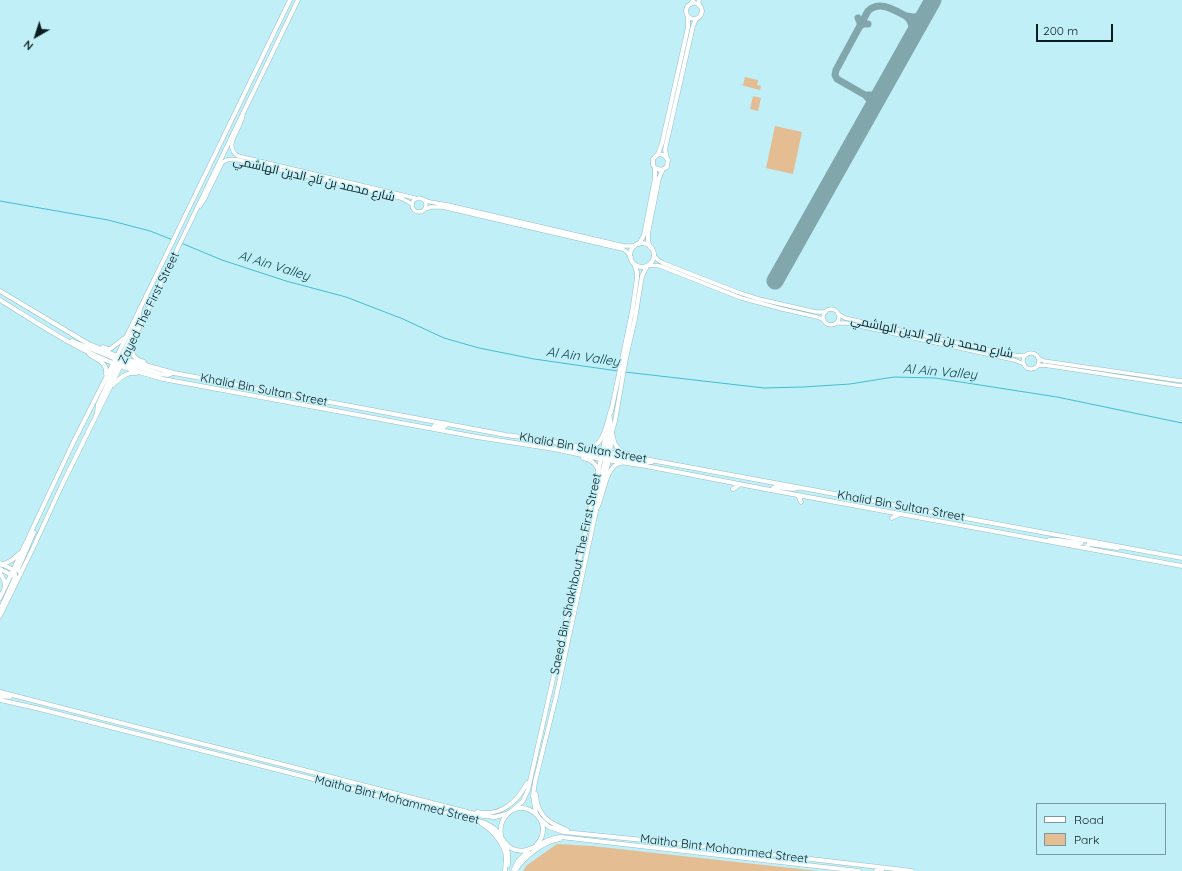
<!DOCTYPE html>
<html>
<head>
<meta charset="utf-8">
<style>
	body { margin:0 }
	#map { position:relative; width:1182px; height:871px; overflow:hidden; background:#c1eff7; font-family:Quicksand,sans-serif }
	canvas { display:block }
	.legend { position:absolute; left:1036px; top:803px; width:130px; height:52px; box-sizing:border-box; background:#c1eff7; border:1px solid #789ba1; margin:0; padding:5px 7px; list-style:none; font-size:12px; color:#0b1d20 }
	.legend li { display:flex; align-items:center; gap:8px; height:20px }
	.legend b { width:20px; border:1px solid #789ba1 }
	.north { position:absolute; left:16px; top:16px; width:40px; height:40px; -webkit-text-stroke:3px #c1eff7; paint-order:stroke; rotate:219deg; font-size:11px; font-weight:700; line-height:16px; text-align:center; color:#0b1d20 }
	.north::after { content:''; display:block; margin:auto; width:14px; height:18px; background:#0b1d20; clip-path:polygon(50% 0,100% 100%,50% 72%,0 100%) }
	.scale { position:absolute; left:1036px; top:24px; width:77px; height:18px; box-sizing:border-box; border:2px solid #0b1d20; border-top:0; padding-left:5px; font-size:12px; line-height:14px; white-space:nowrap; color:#0b1d20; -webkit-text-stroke:3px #c1eff7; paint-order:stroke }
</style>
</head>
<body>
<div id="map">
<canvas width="1182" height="871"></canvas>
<ul class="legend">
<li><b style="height:5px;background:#fff"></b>Road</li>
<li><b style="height:11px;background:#e4bd92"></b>Park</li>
</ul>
<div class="north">N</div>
<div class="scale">200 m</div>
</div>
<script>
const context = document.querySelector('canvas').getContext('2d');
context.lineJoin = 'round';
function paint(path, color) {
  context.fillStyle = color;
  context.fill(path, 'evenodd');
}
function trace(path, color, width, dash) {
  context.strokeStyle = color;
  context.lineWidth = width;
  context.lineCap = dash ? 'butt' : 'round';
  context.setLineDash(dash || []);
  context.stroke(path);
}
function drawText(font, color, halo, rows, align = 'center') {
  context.font = font + ' Quicksand,Cairo,sans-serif';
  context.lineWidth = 3;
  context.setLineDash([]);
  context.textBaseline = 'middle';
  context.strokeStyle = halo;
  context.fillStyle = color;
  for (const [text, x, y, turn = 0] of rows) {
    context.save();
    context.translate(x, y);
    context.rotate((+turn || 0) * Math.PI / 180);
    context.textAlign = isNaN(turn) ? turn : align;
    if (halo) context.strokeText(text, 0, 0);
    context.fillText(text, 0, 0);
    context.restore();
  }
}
paint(new Path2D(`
	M745 77 758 80 757 85 761 86 760 90 741 85 740 84 743 85Z
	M753 96 761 98 758 111 750 109Z
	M775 126 802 132 793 174 766 168Z
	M557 844 592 846 818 871H523L527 865Z`), '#e4bd92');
trace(new Path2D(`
	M0 201 108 220 150 231 173 240
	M181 243 222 260 286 281 346 297 403 319 444 338 479 348 534 359 618 371
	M625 372 764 388 803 387 850 384 894 377 935 378 1057 397 1182 423`), '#42bdcf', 1);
trace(new Path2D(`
	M858 18 860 22V26L863 24H868
	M912 38C914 29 913 22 906 16 915 18 920 17 927 11
	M865 95 837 79 835 75 836 70 868 11C880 0 894 10 906 16
	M870 112C872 105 871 100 865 95H876L882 90`), '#81a6ac', 7);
trace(new Path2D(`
	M775 281 933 0`), '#81a6ac', 17);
const tertiary = new Path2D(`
	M699 0V6
	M691 4 693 0
	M243 113C244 127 221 145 238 156L415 198
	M412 205a7 7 0 1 1 14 0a7 7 0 1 1-14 0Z
	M425 200 430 202 448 205 624 246H635
	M200 206 205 198 222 163C230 155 243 162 254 164L401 198 412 204
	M425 209 431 207H442L622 249 626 251 631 257
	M654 256 658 260 663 263 740 293 759 299 816 312H826
	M649 265 660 266 741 298 782 309 817 317 824 320
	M823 317a8 8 0 1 1 16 0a8 8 0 1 1-16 0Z
	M838 314 845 318 998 352 1019 356 1026 355
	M836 323H846L1014 360 1024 364
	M1023 361a8 8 0 1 1 16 0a8 8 0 1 1-16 0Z
	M1038 358 1044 361 1182 381
	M1037 366 1044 365 1182 386`);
const secondary = new Path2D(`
	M686 11a8 8 0 1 1 16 0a8 8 0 1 1-16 0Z
	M658 154 662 143 688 27V16
	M667 158 665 150 666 145 693 26 696 19
	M630 255a12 12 0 1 1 24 0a12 12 0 1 1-24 0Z
	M639 244 644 235 655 178V168L653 165V159L658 154C663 154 666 156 668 160L667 167 661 170 655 168
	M650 247 648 241V233L659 178 663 169
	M117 356 290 0
	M124 359 298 0
	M611 412 632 312 637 278V272L634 264
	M601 491 610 456 612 432 615 421 626 358 635 319 642 276 647 266
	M0 563 15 571
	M0 569 14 576
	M0 692 483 816 495 817 506 814
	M0 696 10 697
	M0 700 40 709 485 823C501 829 500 841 511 848 529 858 542 837 561 837L859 871
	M536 794C537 816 549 823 567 830
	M514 809 523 801 528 790 574 586 608 425
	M477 812C499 817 517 803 527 783
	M536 813 533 796 535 782 556 697 596 511
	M540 819 549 827 564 832 693 845 912 871
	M482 824C493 830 505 845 506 858 506 862 505 867 505 871
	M501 835C500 828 501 822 505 817 522 793 557 822 537 844
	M505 844 508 853V865
	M513 871 518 861 528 851
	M515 871C524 857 544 841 560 839
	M876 871H882`);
const primary = new Path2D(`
	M0 291 87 343 124 359 174 373 506 435 544 440 634 457 1182 558
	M0 300C39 324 78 351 121 366 135 371 149 375 163 379L477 437 554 449 601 459 646 466 765 489 1182 566
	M72 341 118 360
	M133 342C130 353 133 359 144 362
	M103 347 108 349H110L126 337
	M89 354C96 360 108 362 106 374
	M120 360 138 321 140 308
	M114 363 121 362 161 374 168 375 173 373
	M113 385C119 379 127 371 136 373
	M97 413 98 404 118 362
	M434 426 444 427 446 425 444 423
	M612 432C614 444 615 448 627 454
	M590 447C604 446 607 421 611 410
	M556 448H562L606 455
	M606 454 611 427 610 418
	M605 456 643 462H652
	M583 458C590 459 596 464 599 471
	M733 489 740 484
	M773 490V488L775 487 793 489 798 488
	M798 495 801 502
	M597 508C604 496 605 465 621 463
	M595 513 597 498 606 456 603 452
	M892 518 900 514
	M1049 540H1057L1079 543H1081L1082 540
	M1086 548 1087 546 1089 544 1118 548
	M2 565 12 560 20 553
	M21 572 19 571 18 569 34 532
	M0 573 4 580 5 585
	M0 598 72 445 117 356
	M0 610 15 577V574L13 570
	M0 616 34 546 62 485 124 359`);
trace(tertiary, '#92bfc6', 4.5);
trace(secondary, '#92bfc6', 5);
trace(primary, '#92bfc6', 5);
trace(tertiary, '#fff', 3.5);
trace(secondary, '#fff', 4);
trace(primary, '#fff', 4);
drawText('12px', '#0b1d20', '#c1eff7', [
	["شارع محمد بن تاج الدين الهاشمي",314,179,13],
	["Zayed The First Street",149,308,-64],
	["شارع محمد بن تاج الدين الهاشمي",932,337,12],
	["Khalid Bin Sultan Street",264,390,11],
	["Khalid Bin Sultan Street",583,448,10],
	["Khalid Bin Sultan Street",901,506,10],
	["Saeed Bin Shakhbout The First Street",576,574,-78],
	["Maitha Bint Mohammed Street",397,800,14],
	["Maitha Bint Mohammed Street",724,849,7]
]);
drawText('italic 13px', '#0f464d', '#c1eff7', [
	["Al Ain Valley",274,266,17],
	["Al Ain Valley",583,357,8],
	["Al Ain Valley",940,372,5]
]);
</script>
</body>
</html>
